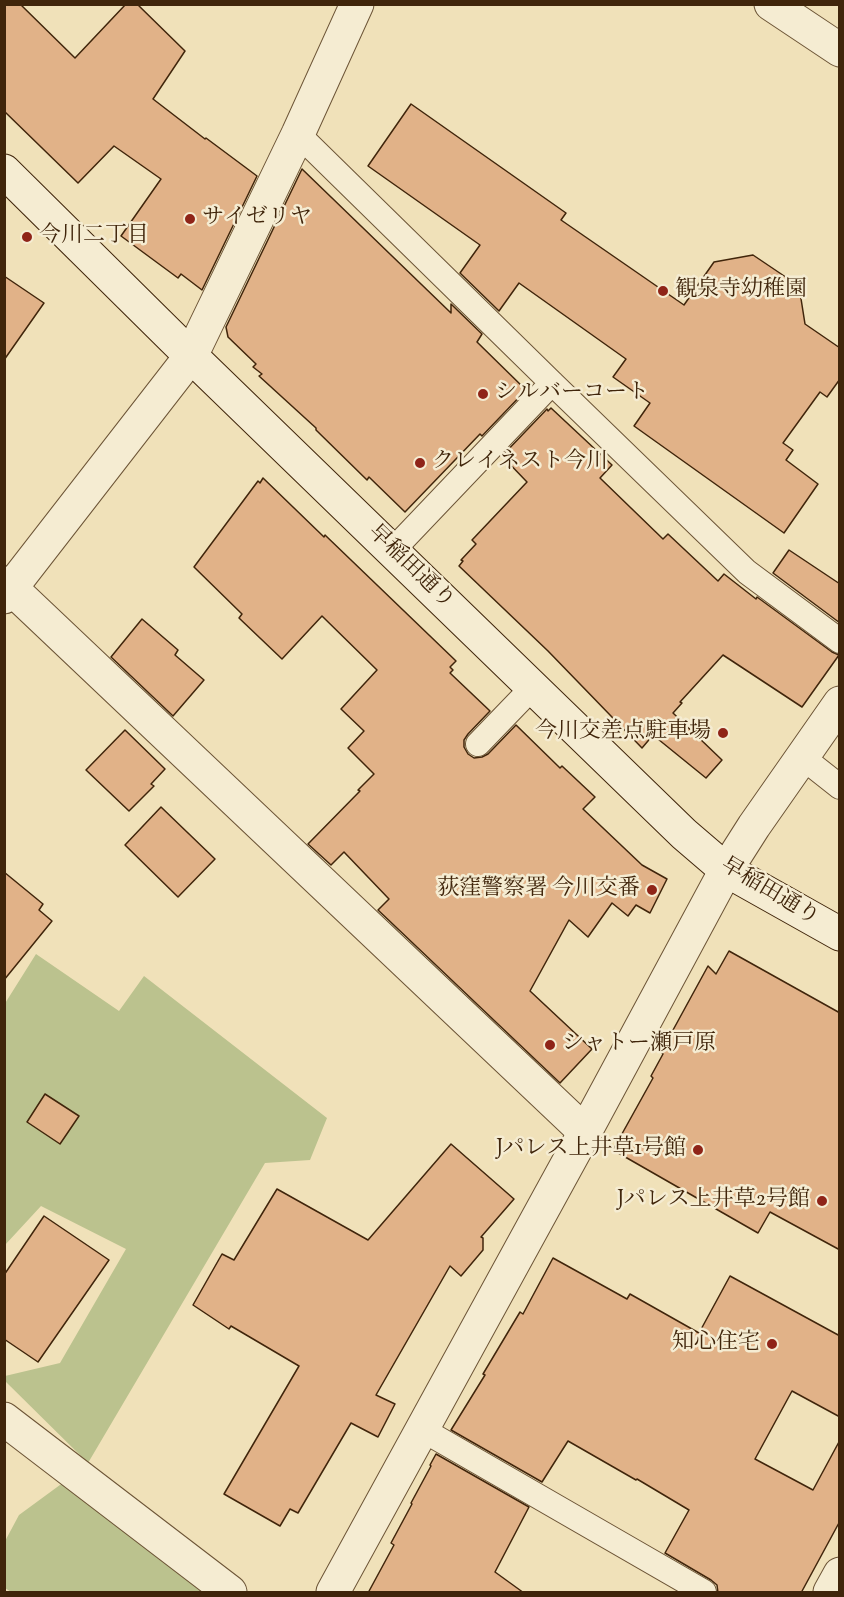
<!DOCTYPE html>
<html>
<head>
<meta charset="utf-8">
<style>
	body { margin:0 }
	#map { position:relative; width:844px; height:1597px; overflow:hidden; background:#f0e1b9; font-family:"Sorts Mill Goudy",serif }
	canvas { display:block }
	.frame { position:absolute; inset:0; border:6px solid #40250b; pointer-events:none }
</style>
</head>
<body>
<div id="map">
<canvas width="844" height="1597"></canvas>
<div class="frame"></div>
</div>
<script>
const context = document.querySelector('canvas').getContext('2d');
context.lineJoin = 'round';
function paint(path, color) {
  context.fillStyle = color;
  context.fill(path, 'evenodd');
}
function trace(path, color, width, dash) {
  context.strokeStyle = color;
  context.lineWidth = width;
  context.lineCap = dash ? 'butt' : 'round';
  context.setLineDash(dash || []);
  context.stroke(path);
}
function drawText(font, color, halo, rows, align = 'center') {
  context.font = font + ' "Sorts Mill Goudy","Noto Serif JP",serif';
  context.lineWidth = 5;
  context.setLineDash([]);
  context.textBaseline = 'middle';
  context.strokeStyle = halo;
  context.fillStyle = color;
  for (const [text, x, y, turn = 0] of rows) {
    context.save();
    context.translate(x, y);
    context.rotate((+turn || 0) * Math.PI / 180);
    context.textAlign = isNaN(turn) ? turn : align;
    if (halo) context.strokeText(text, 0, 0);
    context.fillText(text, 0, 0);
    context.restore();
  }
}
paint(new Path2D(`
	M36 954 119 1011 144 976 327 1118 310 1160 265 1163 88 1463 5 1381V1376L60 1363 126 1249 41 1206 5 1245 4 1005Z
	M64 1482 209 1592H11L5 1588 4 1543 19 1515Z`), '#bbc28e');
const building = new Path2D(`
	M4 4H20L75 58 126 4H137L185 51 153 99 205 139 206 138 257 176 202 290 181 274 178 278 121 236 161 179 114 146 78 183 4 111Z
	M411 104 566 213 561 220 684 305 714 262 753 255 799 286 805 324 840 348V379L827 397 820 392 783 443 793 450 786 460 818 484 784 533 634 426 650 403 613 377 626 359 519 283 499 311 460 273 480 245 368 166Z
	M302 169 451 313V304L482 334 477 342 526 390 482 436 480 434 405 512 369 477 367 480 316 430V428L259 376 262 374 253 367 256 364 228 337 226 327Z
	M4 276 44 303 4 360Z
	M551 408 612 465 600 478 663 539 668 534 718 581 724 574 756 599 757 597 832 652 839 655 802 707 723 655 680 702 682 703 673 713 722 760 706 778 653 735 642 748 548 651 459 566 463 561 461 560 476 544 472 540 527 482 502 456 547 409 548 411Z
	M263 478 324 537 325 535 456 661 450 667 453 670 450 673 490 711 468 734 464 740V747L468 754 474 758 482 757 488 754 516 725 560 768 562 766 595 797 583 809 642 865 667 879 650 913 636 905 628 916 612 903 588 937 569 920 530 991 592 1049 560 1083 378 910 389 899 344 852 331 865 308 844 360 791 358 790 374 774 348 748 364 731 341 709 377 670 322 616 282 659 239 618 242 614 194 567 258 481 260 483Z
	M789 550 840 584V623L773 573Z
	M142 619 178 650 175 655 204 680 173 716 111 657Z
	M125 730 165 769 151 784 154 786 129 811 86 770Z
	M161 807 215 859 178 897 125 845Z
	M4 872 43 904 39 910 52 921 4 980Z
	M729 951 840 1013V1250L770 1212 758 1233 613 1150 653 1078 651 1076 663 1054 661 1052 708 966 716 974Z
	M45 1094 79 1116 60 1144 27 1122Z
	M451 1144 514 1199 481 1237 483 1238V1250L461 1276 450 1266 376 1395 395 1404 378 1437 351 1423 298 1513 290 1509 280 1526 224 1494 299 1366 231 1326 229 1329 193 1305 222 1254 234 1260 277 1189 368 1240Z
	M44 1216 109 1260 38 1362 4 1339V1275Z
	M553 1258 627 1299 630 1294 699 1333 730 1276 840 1336V1417L792 1391 755 1459 813 1490 840 1440V1521L801 1593H718L717 1585 711 1580 665 1553 689 1510 637 1479 636 1480 568 1441 542 1482 451 1430 485 1375 483 1374 520 1312 523 1314Z
	M436 1454 529 1507 495 1572 524 1593H368L394 1545 391 1543 412 1504 411 1503 431 1466 430 1465Z`);
paint(building, '#e1b288');
trace(building, '#40250b', 1.5);
const service = new Path2D(`
	M298 134 552 383 747 572 840 641
	M392 551 552 383
	M478 744 532 688
	M802 757 840 787
	M423 1430 704 1592`);
const minor = new Path2D(`
	M771 4 840 50
	M4 583 11 588 585 1132
	M4 597 191 356 298 134 357 4
	M4 1419 230 1592
	M830 1592 840 1574`);
const tertiary = new Path2D(`
	M333 1592 585 1132 726 870 754 826 840 703`);
const secondary = new Path2D(`
	M4 171 191 356 684 834 726 870 840 934`);
trace(service, '#6c5436', 26);
trace(minor, '#6c5436', 35);
trace(tertiary, '#6c5436', 35);
trace(secondary, '#40250b', 35);
trace(service, '#f5ecd2', 24);
trace(minor, '#f5ecd2', 33);
trace(tertiary, '#f5ecd2', 33);
trace(secondary, '#f5ecd2', 33);
for (const [x, y, r, color] of [
	[190,219,6,"#8f2418"],
	[27,237,6,"#8f2418"],
	[663,291,6,"#8f2418"],
	[483,394,6,"#8f2418"],
	[420,463,6,"#8f2418"],
	[723,733,6,"#8f2418"],
	[652,890,6,"#8f2418"],
	[550,1045,6,"#8f2418"],
	[698,1150,6,"#8f2418"],
	[822,1201,6,"#8f2418"],
	[772,1344,6,"#8f2418"]
]) {
  const dot = new Path2D();
  dot.arc(x, y, r, 0, 2 * Math.PI);
  context.fillStyle = color;
  context.fill(dot);
  trace(dot, '#f5ecd2', 2);
}
drawText('22px', '#40250b', '#f5ecd2', [
	["サイゼリヤ",202,219],
	["今川二丁目",39,237],
	["観泉寺幼稚園",675,291],
	["シルバーコート",495,394],
	["クレイネスト今川",432,463],
	["今川交差点駐車場",711,733,"right"],
	["荻窪警察署 今川交番",640,890,"right"],
	["シャトー瀬戸原",562,1045],
	["Jパレス上井草1号館",686,1150,"right"],
	["Jパレス上井草2号館",810,1201,"right"],
	["知心住宅",760,1344,"right"]
], 'left');
drawText('22px', '#40250b', '#f5ecd2', [
	["早稲田通り",410,568,44],
	["早稲田通り",769,893,31]
]);
</script>
</body>
</html>
